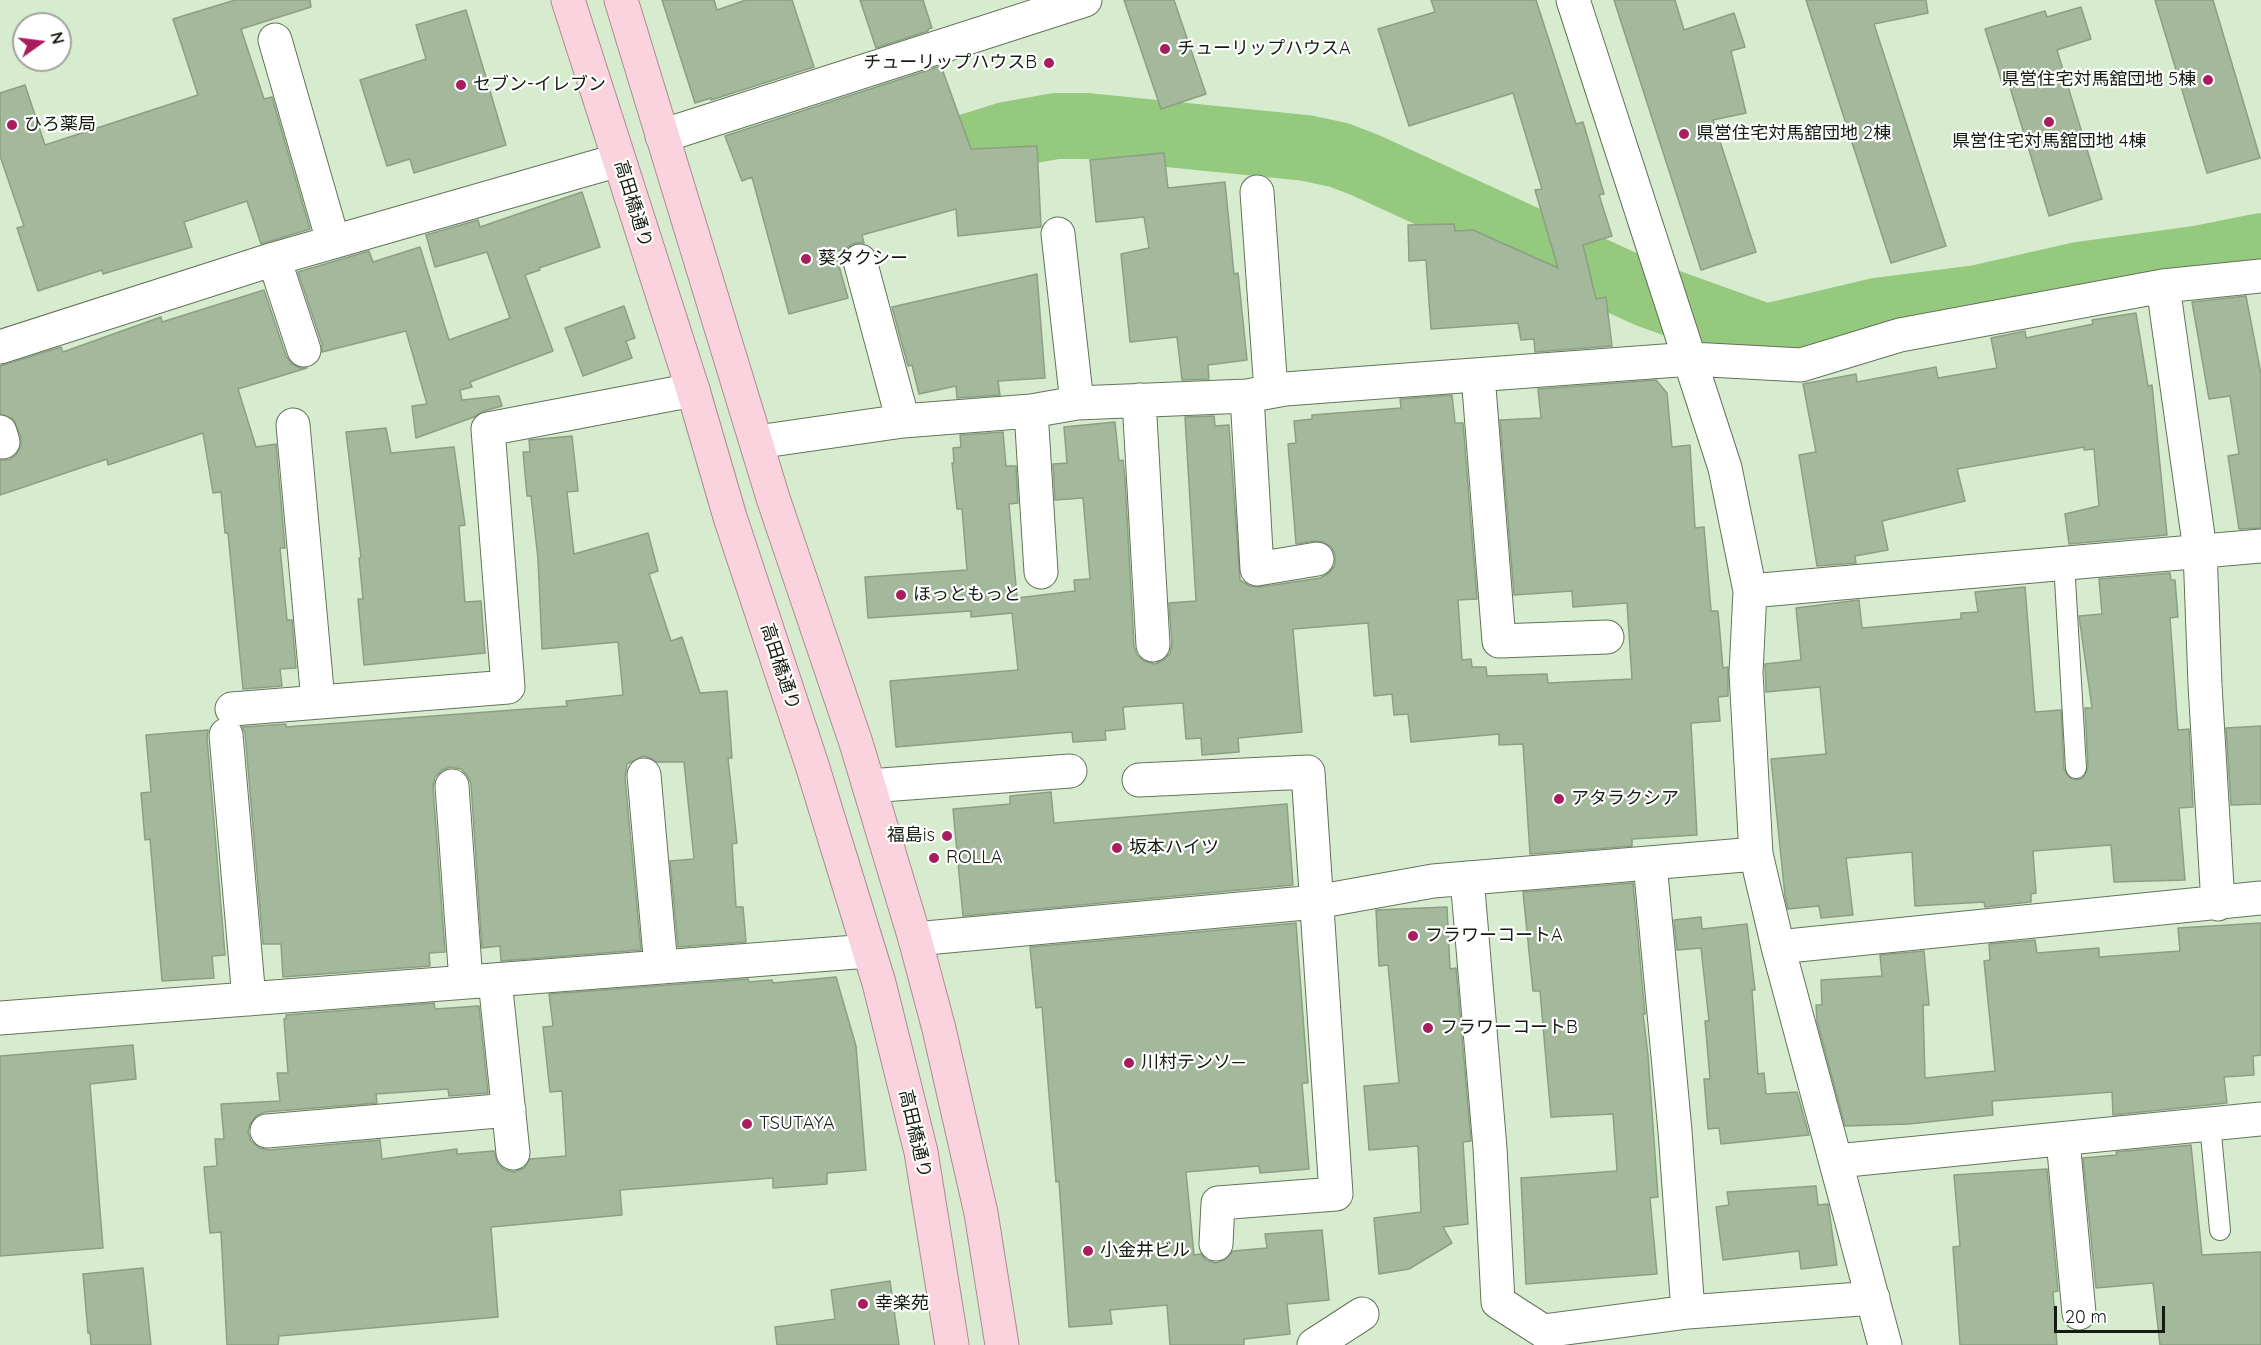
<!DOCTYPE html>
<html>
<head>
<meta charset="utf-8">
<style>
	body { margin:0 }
	#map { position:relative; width:2261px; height:1345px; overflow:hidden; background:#d7ecce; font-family:Quicksand,sans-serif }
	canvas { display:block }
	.north { position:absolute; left:12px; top:12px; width:60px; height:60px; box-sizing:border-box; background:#fff; border:2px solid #a1a49f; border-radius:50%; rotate:76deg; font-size:16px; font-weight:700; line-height:24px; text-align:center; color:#141b10 }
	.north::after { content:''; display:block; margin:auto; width:21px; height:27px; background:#a91c5d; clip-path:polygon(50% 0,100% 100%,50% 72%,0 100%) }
	.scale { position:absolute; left:2054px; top:1306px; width:111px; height:27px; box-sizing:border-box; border:3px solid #141b10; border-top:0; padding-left:8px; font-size:18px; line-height:21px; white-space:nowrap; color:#141b10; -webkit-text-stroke:4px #fff; paint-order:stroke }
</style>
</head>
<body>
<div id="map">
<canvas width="2261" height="1345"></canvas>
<div class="north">N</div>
<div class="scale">20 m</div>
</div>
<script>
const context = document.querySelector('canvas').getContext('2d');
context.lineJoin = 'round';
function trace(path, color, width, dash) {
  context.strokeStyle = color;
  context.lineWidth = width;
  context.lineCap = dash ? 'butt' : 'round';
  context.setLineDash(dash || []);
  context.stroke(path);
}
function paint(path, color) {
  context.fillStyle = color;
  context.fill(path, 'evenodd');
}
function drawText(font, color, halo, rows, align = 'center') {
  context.font = font + ' Quicksand,"Noto Sans JP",sans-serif';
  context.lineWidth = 4.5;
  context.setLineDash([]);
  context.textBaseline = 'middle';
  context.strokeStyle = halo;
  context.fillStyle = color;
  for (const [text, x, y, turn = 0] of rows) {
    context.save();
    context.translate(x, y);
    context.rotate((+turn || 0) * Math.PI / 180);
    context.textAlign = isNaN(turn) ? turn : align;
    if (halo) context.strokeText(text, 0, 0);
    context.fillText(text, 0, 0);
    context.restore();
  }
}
trace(new Path2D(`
	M884 173 1006 135 1056 126H1087L1306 148 1339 155 1365 165 1649 295 1766 337 1876 311 1978 298 2079 275 2196 259 2261 246`), '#95c97d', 66);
const building = new Path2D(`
	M235 0H310L311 7 241 29 264 99 272 97 310 229 261 244 247 201 184 222 192 247 103 274 102 270 38 291 17 228 24 226 0 156V93L25 85 45 145 198 95 173 19Z
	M662 0H714L717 10 746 0H792L814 67 711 100V98L695 103Z
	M860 0H923L932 28 928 29V31L876 48Z
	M1124 0H1174L1206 94 1161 109Z
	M1431 0H1536L1576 124 1583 122 1604 194 1599 195 1612 236 1583 245 1596 299 1606 297 1612 346 1535 352 1534 339 1521 340 1518 323 1431 329 1426 260 1409 261 1408 225 1454 224 1455 231 1473 230 1558 268 1535 190 1542 189 1513 93 1409 126 1378 29 1435 12Z
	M1614 0H1675L1684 30 1734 13 1745 47 1731 51 1746 113 1713 120 1756 252 1701 270Z
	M1806 0H1926L1928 13 1874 24 1946 246 1891 263Z
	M2155 0H2213L2260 158 2207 173Z
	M2081 7 2091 39 2057 50 2102 199 2049 216 2009 84 2003 86 1985 29 2045 11 2047 17Z
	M466 10 506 145 414 173 410 159 387 166 360 80 426 59 416 25Z
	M941 66 971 149 1037 146 1041 227 958 236 956 209 862 235 864 243H855L846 248 835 252 848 298 789 314 752 177 742 181 725 136Z
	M1164 153 1168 188 1225 182 1234 274 1238 273 1247 360 1208 365 1209 379 1182 380 1177 337 1130 342 1121 254 1149 248 1144 217 1096 222 1090 160Z
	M582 192 600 247 539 268 540 270 525 275 553 351 470 382 472 387 460 390 462 400 499 396 502 406 484 411 474 417 416 438 412 406 427 404 406 331 322 352V344L298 272 369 251 373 262 420 247 449 340 510 318 487 252 435 267 426 235 478 220 480 227Z
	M1037 274 1045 378 998 381 1000 395 957 398 956 386 919 394 912 365 908 366 892 307Z
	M264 290 286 356 292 364 300 368H307L238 389 256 447 276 444 285 548H280L287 620H292L296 668 280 669 282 686 243 689 228 533H225L221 492 213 493 203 433 108 465 107 459 0 495V460H9L16 455 21 446V437L13 419 0 414V366L61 347 63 352 161 317 162 322Z
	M2246 296 2261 374V528L2239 529 2228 456 2239 454 2230 396 2209 399 2192 302Z
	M624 306 635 338 626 341 632 358 583 376 565 328Z
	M2136 313 2148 386 2152 385 2167 535 2069 544 2065 514 2099 506 2094 449 2084 450V447L1957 469 1965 501 1882 521 1888 550 1855 556 1856 563 1817 566 1799 455 1816 452 1803 384 1856 374 1857 382 1936 367 1938 378 1997 368 1991 338 2025 331 2026 338 2093 324 2092 320Z
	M1656 380 1667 393 1672 447 1690 445 1695 528 1704 527 1711 611H1718L1723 668 1728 667V696L1718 697 1720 721 1691 723 1697 835 1632 839V846L1530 854 1523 744 1499 745V734L1411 742 1408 714 1394 715 1392 694 1374 696 1368 623 1293 629 1302 732 1238 738 1239 752 1202 755 1201 738 1186 739 1183 703 1123 707 1125 729 1105 731 1106 740 1073 742 1072 732 896 747 890 681 1018 670 1012 613 971 617V611L868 618 865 577 967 570 962 509H957L952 463H954L953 448 961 447 960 435 1003 432 1006 466H1016L1018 503 1009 504 1017 598 1075 591 1074 580 1090 579 1083 498 1055 500 1053 464 1067 463 1064 427 1115 422 1119 461 1123 460 1125 479 1134 646 1137 655 1144 661 1155 664 1164 660 1170 653 1172 644 1169 603 1196 601 1185 417 1214 416 1215 426 1229 425 1240 580 1250 586 1260 587 1320 578 1329 573 1335 565V555L1332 548 1324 542 1314 541 1296 544 1288 444 1296 443 1294 421 1312 419V415L1401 408 1400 399 1452 395 1455 423H1463L1477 599 1458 600 1462 660 1471 659 1472 667H1486L1487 676 1547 674 1548 683 1632 679 1627 603 1573 607 1572 591 1514 595 1500 420 1541 418 1538 389Z
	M386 428 391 453 454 447 465 525 459 526 465 602 481 601 485 653 364 665 358 599H363L359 558H361L346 432Z
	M572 436 578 491 567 492 574 554 648 533 658 571 649 574 671 641 682 637 700 693 727 691 732 758H728L737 843 732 844 736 907H743L746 942 678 947 670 861 694 859 684 762H657L651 758 643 756 627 764 625 777 641 950 501 961 500 946 482 948 471 784 467 775 461 769 450 767 442 770 435 777 433 787 445 952 429 953 430 966 283 977 281 944H263L245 733 242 727 286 724V727L567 706 566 701 623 695 618 642 542 649 538 559 531 496H527L523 452H530L529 440Z
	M2170 573 2171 580H2175L2178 617 2170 618 2178 730 2189 729 2193 807 2179 808 2185 880 2114 882 2111 845 2033 851 2036 893 2031 894V902L1985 907 1984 902 1915 906 1912 852 1846 858 1853 915 1821 918 1819 906 1788 909 1785 896 1771 759 1826 754 1820 687 1766 692 1765 664 1801 660 1796 608 1859 600 1862 628 1961 619V613L1978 612 1975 592 2025 587 2035 712 2061 710 2064 769 2070 778 2077 780 2083 778 2088 768 2085 708H2092L2079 616 2102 614 2099 579Z
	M2261 726V804L2231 805 2226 728Z
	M208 730 207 737 225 955 212 956 214 978 162 981 150 839 145 840 141 793 151 792 146 735Z
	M1051 792 1054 823 1287 804 1293 885 963 916 953 809 1010 804V796Z
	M1633 883 1645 1014H1643L1648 1055 1658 1197 1650 1198 1657 1274 1526 1284 1521 1178 1617 1171 1613 1114 1551 1117 1540 991H1533L1523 892Z
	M1447 907 1450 969 1456 968 1471 1141 1463 1142 1468 1224 1443 1227 1452 1243 1409 1269 1379 1274 1374 1218 1421 1212 1418 1146 1369 1150 1364 1086 1399 1083 1388 965 1379 966 1376 910Z
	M1701 917 1702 929 1747 924 1755 990H1752L1758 1074 1764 1073 1766 1094 1797 1092 1809 1135 1721 1144 1719 1128 1708 1129 1704 1079H1710L1705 1021H1709L1701 948 1677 950 1674 920Z
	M1296 923 1308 1083H1302L1309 1169 1260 1173 1259 1166 1186 1172 1194 1255 1201 1254 1206 1260 1216 1263 1225 1260 1233 1251 1267 1248 1265 1234 1322 1230 1329 1300 1287 1304 1290 1334 1244 1339V1345H1170L1167 1305 1110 1310 1112 1324 1069 1327 1059 1181 1056 1182 1042 1007 1036 1008 1030 947Z
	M2261 923V1055L2253 1056 2254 1075 2224 1077 2227 1103 2113 1115 2112 1092 1992 1101 1993 1115 1909 1124 1845 1126 1817 1021 1816 1005H1822L1821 980 1882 976 1880 955 1924 951 1929 1005H1923L1925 1078 1995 1071 1984 961 1990 960 1989 944 2035 940 2037 953 2099 948V957L2180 951 2178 928Z
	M836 977 856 1046 866 1170 827 1173V1184L773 1188V1178L620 1190 622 1215 491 1227 498 1317 279 1336 278 1345H227L221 1232 210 1233 204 1167 217 1166 215 1139H224L221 1104 280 1101 277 1073H288L284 1019H286V1015L434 1003 435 1009 479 1006 488 1093 449 1096 448 1089 376 1094 377 1103 265 1112 256 1116 250 1124 248 1132 251 1141 259 1148 269 1150 380 1140 382 1159 457 1149V1154L494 1151 498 1164 505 1170 514 1172 524 1168 530 1159 566 1156 562 1091 550 1092 543 1027 553 1026 549 994 748 979 749 982 772 980 773 983Z
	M133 1045 136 1079 90 1084 103 1248 0 1256V1056Z
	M2191 1145 2202 1255 2261 1252V1345H2160L2153 1283 2096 1288 2083 1158 2117 1155 2116 1152Z
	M2047 1169 2058 1291 2053 1292 2057 1345H1960L1953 1247 1960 1246 1954 1175Z
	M1816 1186 1818 1205 1828 1204 1837 1265 1801 1269 1799 1251 1723 1260 1716 1207 1729 1205 1727 1192Z
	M143 1268 151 1345H91L90 1333H88L83 1274Z
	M890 1281 899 1345H777L775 1327 835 1319 831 1290Z`);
paint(building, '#a4b99c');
trace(building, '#8b9f83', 1.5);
const service = new Path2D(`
	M2064 562 2076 768
	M2210 1124 2220 1230`);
const minor = new Path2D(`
	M1573 0 1725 468 1750 591 1746 673 1756 854 1778 947 1885 1345
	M275 40 333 241
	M662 136 1085 0
	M1257 192 1271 391
	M1058 234 1077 403
	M274 259 304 350
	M860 261 903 421
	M2163 286 2200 550 2205 685 2218 904
	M0 347 274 259 619 160
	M1478 375 1499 641 1607 637
	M1247 396 1257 569 1317 559
	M1139 400 1153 645
	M1031 411 1041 572
	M293 425 318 701
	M0 432 3 442
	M757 442 903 421 1031 411 1077 403 1247 396 1285 389 1691 359 1801 365 1900 335 2163 286 2261 276
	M1750 591 2261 546
	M232 709 508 687 488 429 693 390
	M226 735 249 999
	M644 775 661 967
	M1139 780 1308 772 1336 1194 1218 1203 1216 1244
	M452 786 466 982
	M869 786 1070 771
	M1650 863 1675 1131 1688 1312
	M1467 878 1490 1148 1498 1302 1543 1331 1688 1312 1873 1298
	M915 939 1316 902 1433 881 1756 854
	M1778 947 2261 898
	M495 980 513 1153
	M0 1018 869 951
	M267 1131 509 1110
	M2063 1140 2079 1313
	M1837 1161 2261 1119
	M1314 1345 1362 1314`);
const trunk = new Path2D(`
	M568 0 693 390 730 517 812 765 879 983 921 1152 952 1345
	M621 0 773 498 856 743 915 939 939 1029 981 1213 1002 1345`);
trace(service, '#62745a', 22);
trace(minor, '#62745a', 35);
trace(trunk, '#aa8b91', 35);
trace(service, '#fff', 20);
trace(minor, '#fff', 33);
trace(trunk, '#fbd3de', 33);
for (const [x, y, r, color] of [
	[1165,49,6,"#a91c5d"],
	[1049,63,6,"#a91c5d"],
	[2208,80,6,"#a91c5d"],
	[461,85,6,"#a91c5d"],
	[2049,122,6,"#a91c5d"],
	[12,125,6,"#a91c5d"],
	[1684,134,6,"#a91c5d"],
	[806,259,6,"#a91c5d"],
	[901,595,6,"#a91c5d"],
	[1559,799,6,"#a91c5d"],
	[947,836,6,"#a91c5d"],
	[1117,848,6,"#a91c5d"],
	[934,858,6,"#a91c5d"],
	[1413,936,6,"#a91c5d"],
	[1428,1028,6,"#a91c5d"],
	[1129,1063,6,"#a91c5d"],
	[747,1124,6,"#a91c5d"],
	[1088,1251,6,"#a91c5d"],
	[863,1304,6,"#a91c5d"]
]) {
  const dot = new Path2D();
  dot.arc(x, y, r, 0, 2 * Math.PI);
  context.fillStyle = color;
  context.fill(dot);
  trace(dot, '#fff', 2);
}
drawText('18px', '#141b10', '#fff', [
	["チューリップハウスA",1177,49],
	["チューリップハウスB",1037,63,"right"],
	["県営住宅対馬舘団地 5棟",2196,80,"right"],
	["セブン-イレブン",473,85],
	["ひろ薬局",24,125],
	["県営住宅対馬舘団地 2棟",1696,134],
	["県営住宅対馬舘団地 4棟",2049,142,"center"],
	["葵タクシー",818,259],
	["ほっともっと",913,595],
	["アタラクシア",1571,799],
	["福島is",935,836,"right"],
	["坂本ハイツ",1129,848],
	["ROLLA",946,858],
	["フラワーコートA",1425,936],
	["フラワーコートB",1440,1028],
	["川村テンソ―",1141,1063],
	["TSUTAYA",759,1124],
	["小金井ビル",1100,1251],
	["幸楽苑",875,1304]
], 'left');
drawText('18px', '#141b10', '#fff', [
	["高田橋通り",633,204,73],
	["高田橋通り",780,667,72],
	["高田橋通り",915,1134,77]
]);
</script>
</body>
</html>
